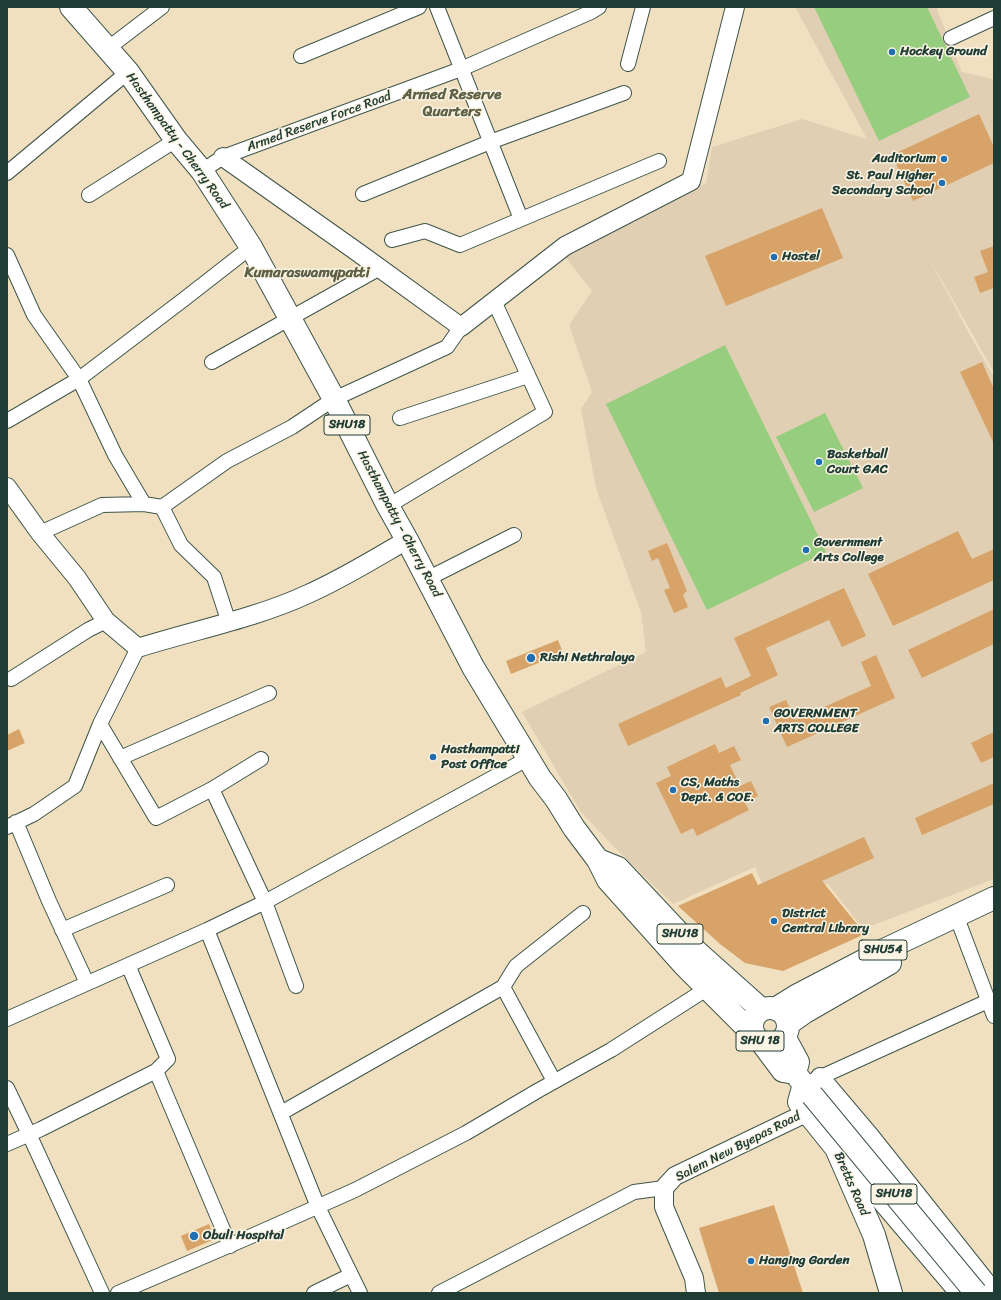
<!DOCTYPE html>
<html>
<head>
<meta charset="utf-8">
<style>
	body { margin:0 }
	#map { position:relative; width:1001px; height:1300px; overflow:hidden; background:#f0e0c0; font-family:Sriracha,sans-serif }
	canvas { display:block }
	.frame { position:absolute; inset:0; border:8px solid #1f3d34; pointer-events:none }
</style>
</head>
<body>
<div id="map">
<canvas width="1001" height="1300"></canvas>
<div class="frame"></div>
</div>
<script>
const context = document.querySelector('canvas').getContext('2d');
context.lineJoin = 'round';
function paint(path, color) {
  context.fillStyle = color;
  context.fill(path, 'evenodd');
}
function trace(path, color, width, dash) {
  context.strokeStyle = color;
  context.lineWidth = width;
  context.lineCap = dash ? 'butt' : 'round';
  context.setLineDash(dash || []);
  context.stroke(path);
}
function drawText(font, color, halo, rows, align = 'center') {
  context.font = font + ' Sriracha,sans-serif';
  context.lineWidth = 3;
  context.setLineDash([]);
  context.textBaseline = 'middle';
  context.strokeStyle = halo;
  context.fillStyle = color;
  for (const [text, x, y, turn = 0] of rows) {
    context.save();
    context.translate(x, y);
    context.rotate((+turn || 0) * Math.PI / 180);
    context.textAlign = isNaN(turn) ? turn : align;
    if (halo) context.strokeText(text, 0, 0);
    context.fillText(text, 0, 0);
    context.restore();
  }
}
paint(new Path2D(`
	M795 7H936L962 72 994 79V372L925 251 972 339 994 377V879L863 929 828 884 772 907 755 867 673 904 619 852 581 812 522 712 646 652 641 612 596 488 581 409 592 392 569 325 592 291 563 254 706 183 712 147 802 119 867 139Z`), '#e0cfb2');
paint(new Path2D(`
	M814 7H927L970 97 879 141Z
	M725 345 826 552 707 610 606 404Z
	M825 413 863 488 814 512 776 437Z`), '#97cd7f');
paint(new Path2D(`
	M979 114 994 147V163L913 201 892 155Z
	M822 208 843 258 726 306 705 256Z
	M994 246V288L980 293 974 277 988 272 980 251Z
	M982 362 994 389V444L960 372Z
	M958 531 972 559 994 549V580L893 626 868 574Z
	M667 543 687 591 683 595 688 607 674 613 664 590 670 588 658 558 652 561 648 551Z
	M844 588 866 636 842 647 829 620 766 648 778 675 740 693 741 695 628 746 618 724 721 677 726 688 751 676 734 638Z
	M994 609V644L922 678 908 650Z
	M558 640 563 653 511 674 506 661Z
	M876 655 895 698 787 747 769 707 786 700 795 720 871 686 861 662Z
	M19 729 25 743 7 751V735Z
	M994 732V757L981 763 971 743Z
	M715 744 719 753 734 746 741 760 730 765 740 786 751 781 758 796 745 803 749 810 697 836 693 828 681 834 656 783 671 776 667 767Z
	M994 783V804L922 835 915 818Z
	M864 837 874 858 822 881 865 934 783 971 745 963 720 944 678 906 752 873 758 885Z
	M774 1205 803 1293H719L699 1228Z
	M209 1224 215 1239 187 1251 181 1236Z`), '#d7a369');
const minor = new Path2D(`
	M437 7 521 219
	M951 38 994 18
	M107 49 162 7
	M301 56 419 7
	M628 64 643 7
	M202 171 223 157 461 69 591 12 599 7
	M7 173 128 72
	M363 194 490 142 624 93
	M89 195 176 140
	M392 240 425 231 460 245 659 161
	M7 255 34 315 79 379 115 455 144 504 162 507 227 461 292 427 334 399 447 347 461 327
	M212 362 380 268
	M400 418 528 376
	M7 421 79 379 183 300 251 247
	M388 506 545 412 494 301
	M162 507 181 545 214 577 229 623
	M40 533 102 505 144 504
	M427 579 514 535
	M11 679 88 630 106 621
	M100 724 156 818 212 789 265 902 296 986
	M120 758 269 693
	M212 789 261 759
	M16 822 49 901 87 983
	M7 827 34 814 75 786 100 724 138 648
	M956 915 994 1016
	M62 930 167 885
	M128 965 168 1059 156 1071
	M503 987 516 966 583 913
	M7 1019 207 930
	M812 1081 988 1001
	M7 1088 29 1134 102 1293
	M281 1113 503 987 554 1081
	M7 1144 41 1129 156 1071 230 1246
	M986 1282 994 1292
	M118 1293 247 1238 355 1190 466 1133 539 1090 611 1050 708 988
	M314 1293 351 1275
	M360 1293 318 1207 207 930 265 902 529 758
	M439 1293 634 1192 664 1188`);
const tertiary = new Path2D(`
	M223 157 356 251 461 327 565 246 691 181 735 7
	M7 487 40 533 77 578 106 621 138 648C194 630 254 619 308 594 342 579 374 559 407 540
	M820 1077 870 1136 986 1282
	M846 1160 959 1293
	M696 1293 694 1278 664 1207V1188L675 1176 806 1113`);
const primary = new Path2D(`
	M71 7 128 72 176 140 202 171 251 247 334 399 388 506 407 540 473 667 540 778 556 799 574 828 598 860 608 880 684 965 754 1035
	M598 860 618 868 697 952 762 1010
	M752 1026a18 18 0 1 1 36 0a18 18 0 1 1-36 0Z
	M775 1009 796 996 884 950 994 898
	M788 1024 805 1012 890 963
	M785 1038 798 1062 795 1073
	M762 1043 783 1071 795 1073 812 1095
	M804 1084 799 1102 836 1148 874 1235 891 1293`);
trace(minor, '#3e5549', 16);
trace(tertiary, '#3e5549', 20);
trace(primary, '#3e5549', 24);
trace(minor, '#fff', 14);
trace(tertiary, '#fff', 18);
trace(primary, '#fff', 22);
const primaryBridge = new Path2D(`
	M812 1095 976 1293`);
trace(primaryBridge, '#3e5549', 24, []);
trace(primaryBridge, '#fff', 22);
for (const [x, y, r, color] of [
	[892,52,4,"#1f6fb2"],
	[944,159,4,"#1f6fb2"],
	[942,183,4,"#1f6fb2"],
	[774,257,4,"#1f6fb2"],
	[819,462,4,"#1f6fb2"],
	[806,550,4,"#1f6fb2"],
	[531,658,5,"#1f6fb2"],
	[766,721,4,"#1f6fb2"],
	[433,757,4,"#1f6fb2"],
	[673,790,4,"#1f6fb2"],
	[774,921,4,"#1f6fb2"],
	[194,1236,5,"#1f6fb2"],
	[751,1261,4,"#1f6fb2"]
]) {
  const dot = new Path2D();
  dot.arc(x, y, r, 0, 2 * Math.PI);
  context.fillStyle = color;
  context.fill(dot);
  trace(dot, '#fcf5e5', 1.5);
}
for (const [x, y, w] of [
	[347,425,46],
	[680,934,46],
	[883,950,48],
	[760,1041,48],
	[894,1194,46]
]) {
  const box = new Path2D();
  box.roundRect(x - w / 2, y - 10, w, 20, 3);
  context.fillStyle = '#fcf5e5';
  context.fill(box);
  trace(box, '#1f3d34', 1);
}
drawText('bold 12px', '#1f3d34', null, [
	["SHU18",347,425],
	["SHU18",680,934],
	["SHU54",883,950],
	["SHU 18",760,1041],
	["SHU18",894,1194]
]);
drawText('bold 13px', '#1f3d34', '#fcf5e5', [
	["Hockey Ground",900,52],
	["Auditorium",936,159,"right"],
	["St. Paul Higher",934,176,"right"],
	["Secondary School",934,191,"right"],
	["Hostel",782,257],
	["Basketball",827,455],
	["Court GAC",827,470],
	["Government",814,543],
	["Arts College",814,558],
	["Rishi Nethralaya",540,658],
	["GOVERNMENT",774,714],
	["ARTS COLLEGE",774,729],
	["Hasthampatti",441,750],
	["Post Office",441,765],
	["CS, Maths",681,783],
	["Dept. & COE.",681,798],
	["District",782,914],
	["Central Library",782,929],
	["Obuli Hospital",203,1236],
	["Hanging Garden",759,1261]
], 'left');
drawText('13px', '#1f3d34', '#fcf5e5', [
	["Armed Reserve Force Road",319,122,-20],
	["Hasthampatty - Cherry Road",177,141,54],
	["Hasthampatty - Cherry Road",399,524,62],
	["Salem New Byepas Road",738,1147,-27],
	["Bretts Road",851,1184,66]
]);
drawText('bold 15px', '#5f6147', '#fcf5e5', [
	["Armed Reserve",452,95],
	["Quarters",452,112],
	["Kumaraswamypatti",307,273]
]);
</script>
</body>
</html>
